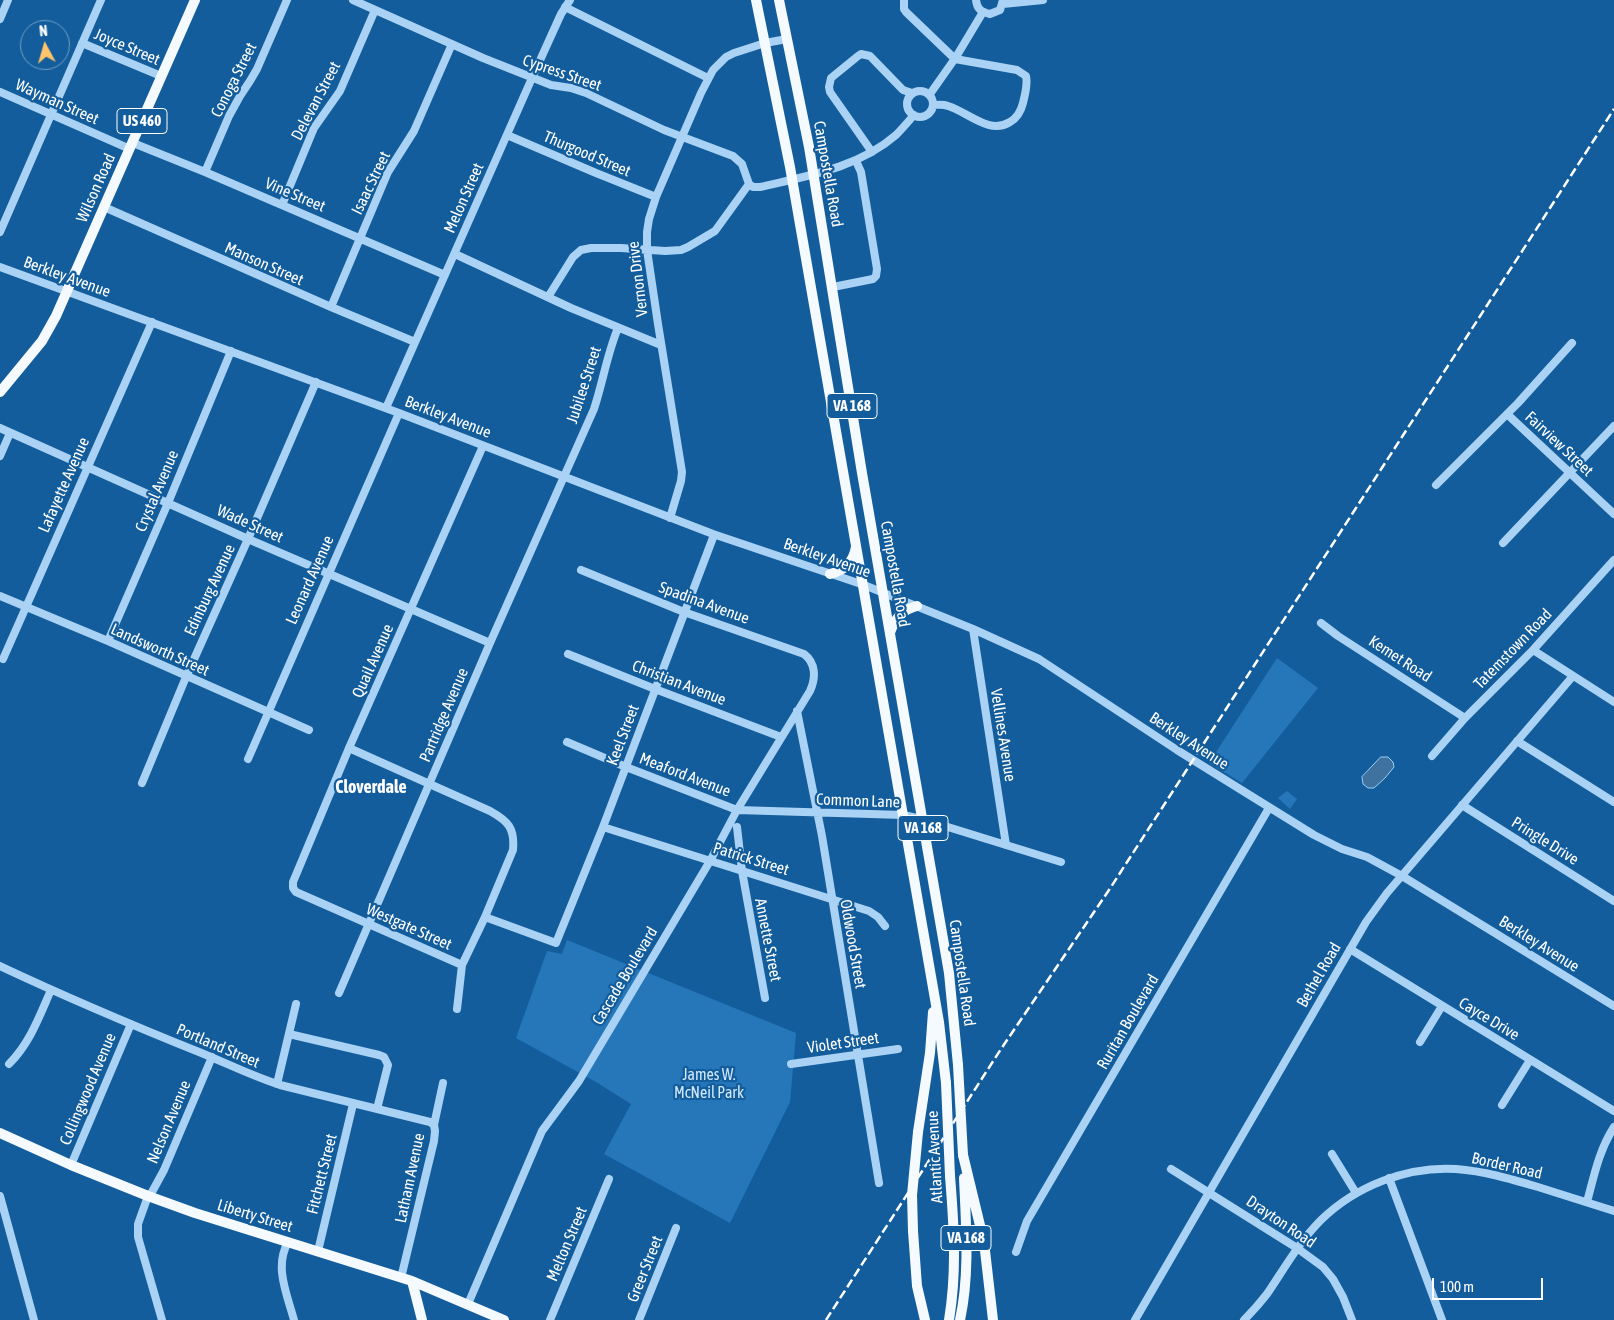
<!DOCTYPE html>
<html>
<head>
<meta charset="utf-8">
<style>
	body { margin:0 }
	#map { position:relative; width:1614px; height:1320px; overflow:hidden; background:#135d9c; font-family:"Asap Condensed",sans-serif }
	canvas { display:block }
	.north { position:absolute; left:20px; top:20px; width:50px; height:50px; box-sizing:border-box; background:#135d9c; border:1px solid #719ec4; border-radius:50%; rotate:354deg; font-size:14px; font-weight:700; line-height:20px; text-align:center; color:#fff }
	.north::after { content:''; display:block; margin:auto; width:18px; height:22px; background:#ffc56b; clip-path:polygon(50% 0,100% 100%,50% 72%,0 100%) }
	.scale { position:absolute; left:1432px; top:1278px; width:111px; height:22px; box-sizing:border-box; border:2px solid #fff; border-top:0; padding-left:6px; font-size:15px; line-height:18px; white-space:nowrap; color:#fff; -webkit-text-stroke:4px #135d9c; paint-order:stroke }
</style>
</head>
<body>
<div id="map">
<canvas width="1614" height="1320"></canvas>
<div class="north">N</div>
<div class="scale">100 m</div>
</div>
<script>
const context = document.querySelector('canvas').getContext('2d');
context.lineJoin = 'round';
function paint(path, color) {
  context.fillStyle = color;
  context.fill(path, 'evenodd');
}
function trace(path, color, width, dash) {
  context.strokeStyle = color;
  context.lineWidth = width;
  context.lineCap = dash ? 'butt' : 'round';
  context.setLineDash(dash || []);
  context.stroke(path);
}
function drawText(font, color, halo, rows, align = 'center') {
  context.font = font + ' "Asap Condensed",sans-serif';
  context.lineWidth = 4.5;
  context.setLineDash([]);
  context.textBaseline = 'middle';
  context.strokeStyle = halo;
  context.fillStyle = color;
  for (const [text, x, y, turn = 0] of rows) {
    context.save();
    context.translate(x, y);
    context.rotate((+turn || 0) * Math.PI / 180);
    context.textAlign = isNaN(turn) ? turn : align;
    if (halo) context.strokeText(text, 0, 0);
    context.fillText(text, 0, 0);
    context.restore();
  }
}
paint(new Path2D(`
	M1277 658 1318 688 1242 783 1209 763Z
	M1287 791 1297 799 1290 809 1278 798Z
	M567 940 796 1033 790 1102 730 1223 604 1154 631 1104 596 1082 516 1038 547 951 562 954Z`), '#2677ba');
const water = new Path2D(`
	M1381 757H1388L1393 762 1394 767 1385 778 1374 788H1368L1363 784 1362 777Z`);
paint(water, '#3f729f');
trace(water, '#9bcff6', 1);
trace(new Path2D(`
	M353 0 483 58 551 85 571 88 586 93 664 130 733 156 742 164 749 184
	M904 0V9L906 12 955 59 1017 70 1026 76C1028 85 1025 94 1023 103 1021 111 1017 118 1010 122 989 135 968 112 948 106 943 104 938 105 933 105
	M976 0C977 9 981 12 990 14L1000 10 1003 0
	M1003 4 1043 0
	M565 7 708 78
	M0 19 8 0
	M82 43 161 76
	M907 104a13 13 0 1 1 26 0a13 13 0 1 1-26 0Z
	M0 92 130 149
	M930 94 956 57 983 12
	M507 135 596 173 656 197
	M133 143 205 172 445 275
	M872 152 830 92 829 87 831 78 858 56 861 54 870 56 903 90 912 93
	M205 172 229 116 240 96 250 81 257 69 287 0
	M749 184 753 187H760C807 176 858 168 896 135 902 129 908 122 914 115
	M282 205 314 128 340 91 375 10
	M104 207 331 307 415 342
	M0 232 101 0
	M455 254 571 308 661 345
	M0 267 399 413 713 534 864 585 973 629 1039 659 1177 750 1314 835 1342 849 1367 857 1402 876 1614 1006
	M833 287 873 279 876 276 877 269 861 172 856 161
	M548 297 573 257 581 250 591 248H621L665 251 681 250 688 247 715 231 749 184
	M331 307 388 172 414 131 452 44
	M386 408 532 78 561 14 570 0
	M1507 414 1614 514
	M0 428 248 539 490 643
	M0 456 10 433
	M1436 485 1518 403 1572 343
	M670 518 681 481 682 472 658 324 647 250V232L649 219 656 197 701 93 713 70 726 57 734 53 765 43 787 39
	M1503 543 1614 426
	M0 596 108 641 309 730
	M1321 623 1338 636 1465 718
	M973 629 1006 845
	M108 641 168 503 231 351
	M1533 650 1614 702
	M568 654 655 689 781 737
	M3 659 152 322
	M797 711 822 836 879 1183
	M1517 741 1614 802
	M567 742 626 767 737 810 903 815 922 819 1061 862
	M349 748 490 811C508 821 515 828 513 850L485 917 462 965 457 1009
	M1432 756 1465 718 1533 650 1614 560
	M248 759 399 413
	M142 783 186 677 248 539 316 382
	M1462 805 1614 901
	M603 827 869 911 878 917 885 926
	M737 827 742 871 765 998
	M485 917 556 943 603 827 714 535
	M1350 949 1614 1111
	M462 965 296 892 293 888V882L349 748 483 446
	M0 966C66 997 132 1025 199 1052 226 1063 252 1076 280 1085L430 1122 434 1125
	M339 993 490 643 594 409C603 382 607 354 618 328
	M289 1034 379 1055 384 1057 388 1065 377 1109
	M1420 1042 1442 1006
	M9 1064C30 1043 39 1017 51 990
	M791 1064 898 1049
	M277 1084 296 1004
	M1502 1105 1530 1060
	M1332 1154 1356 1193
	M71 1165 131 1024
	M1171 1169 1297 1248 1323 1267 1333 1279 1343 1297 1352 1320
	M1389 1178 1442 1320
	M0 1196 34 1320
	M1587 1202C1594 1176 1599 1150 1614 1127
	M288 1242C274 1267 287 1294 294 1320
	M318 1251 353 1104
	M1016 1252 1027 1221 1269 808
	M401 1278 434 1141 435 1131 434 1125 443 1083
	M468 1304 542 1131 579 1081 710 861 737 810 810 691C816 678 816 663 804 654L684 612 581 570
	M162 1320 138 1237V1224L148 1196 152 1192 164 1170 212 1057
	M550 1320 609 1179
	M639 1320 676 1228
	M1135 1320 1366 922 1387 893 1573 676
	M1244 1320C1252 1312 1260 1303 1267 1294 1284 1269 1299 1242 1321 1220 1356 1186 1407 1166 1456 1169 1484 1171 1511 1179 1538 1187 1563 1195 1589 1203 1614 1211`), '#a9d2f4', 8);
trace(new Path2D(`
	M756 0 790 167 939 1022 946 1083
	M779 0 809 147 862 473 949 973 958 1065
	M0 392 42 341 56 316 195 0
	M830 574C845 570 853 563 856 547
	M890 633C895 618 902 610 917 606
	M918 1132 930 1053 933 1012
	M0 1133 71 1165 148 1196 195 1213 412 1281 504 1320
	M963 1155 984 1242 993 1320
	M913 1231 917 1286 925 1320
	M412 1281 422 1320
	M949 1320C957 1272 954 1225 950 1176
	M960 1320C970 1274 966 1225 964 1178`), '#f5faff', 10);
trace(new Path2D(`
	M826 1320 1001 1049 1109 890 1614 109`), '#fff', 2.5, [9, 4]);
trace(new Path2D(`
	M958 1065 963 1155
	M946 1083 950 1176
	M913 1231 912 1195 918 1132`), '#f5faff', 10);
for (const [x, y, w] of [
	[142,121,50],
	[852,406,50],
	[923,828,50],
	[966,1238,50]
]) {
  const box = new Path2D();
  box.roundRect(x - w / 2, y - 12.5, w, 25, 4);
  context.fillStyle = '#135d9c';
  context.fill(box);
  trace(box, '#fff', 1);
}
drawText('bold 15px', '#fff', null, [
	["US 460",142,121],
	["VA 168",852,406],
	["VA 168",923,828],
	["VA 168",966,1238]
]);
drawText('16px', '#fff', '#135d9c', [
	["Joyce Street",127,47,23],
	["Cypress Street",562,73,19],
	["Conoga Street",234,80,-63],
	["Delevan Street",316,101,-62],
	["Wayman Street",57,102,24],
	["Thurgood Street",587,154,23],
	["Campostella Road",828,174,80],
	["Isaac Street",371,183,-64],
	["Wilson Road",96,188,-66],
	["Vine Street",295,195,23],
	["Melon Street",464,198,-66],
	["Manson Street",264,264,24],
	["Berkley Avenue",67,277,20],
	["Vernon Drive",638,279,-97],
	["Jubilee Street",584,385,-72],
	["Berkley Avenue",448,417,21],
	["Fairview Street",1559,444,43],
	["Lafayette Avenue",64,485,-66],
	["Crystal Avenue",157,491,-67],
	["Wade Street",250,524,24],
	["Berkley Avenue",827,558,19],
	["Campostella Road",895,574,80],
	["Leonard Avenue",310,580,-66],
	["Edinburg Avenue",210,590,-65],
	["Spadina Avenue",704,603,20],
	["Tatemstown Road",1513,649,-46],
	["Landsworth Street",160,650,24],
	["Kemet Road",1400,659,33],
	["Quail Avenue",373,661,-66],
	["Christian Avenue",679,683,21],
	["Partridge Avenue",444,715,-67],
	["Keel Street",623,735,-69],
	["Vellines Avenue",1003,735,81],
	["Berkley Avenue",1189,741,33],
	["Meaford Avenue",685,775,21],
	["Common Lane",858,801,2],
	["Pringle Drive",1545,841,32],
	["Patrick Street",751,859,17],
	["Westgate Street",409,927,24],
	["Annette Street",768,940,79],
	["Oldwood Street",853,944,80],
	["Berkley Avenue",1539,944,32],
	["Campostella Road",962,973,82],
	["Bethel Road",1319,975,-60],
	["Cascade Boulevard",625,976,-59],
	["Cayce Drive",1489,1019,31],
	["Ruritan Boulevard",1128,1022,-60],
	["Violet Street",843,1043,-8],
	["Portland Street",218,1046,23],
	["Collingwood Avenue",88,1089,-67],
	["Nelson Avenue",169,1122,-67],
	["Atlantic Avenue",935,1157,-93],
	["Border Road",1507,1166,13],
	["Fitchett Street",322,1174,-76],
	["Latham Avenue",410,1178,-78],
	["Liberty Street",255,1216,17],
	["Drayton Road",1281,1222,34],
	["Melton Street",567,1244,-67],
	["Greer Street",645,1269,-68]
]);
drawText('16px', '#d1e9fd', '#135d9c', [
	["James W.",709,1075],
	["McNeil Park",709,1093]
]);
drawText('bold 18px', '#fff', '#135d9c', [
	["Cloverdale",371,787]
]);
</script>
</body>
</html>
